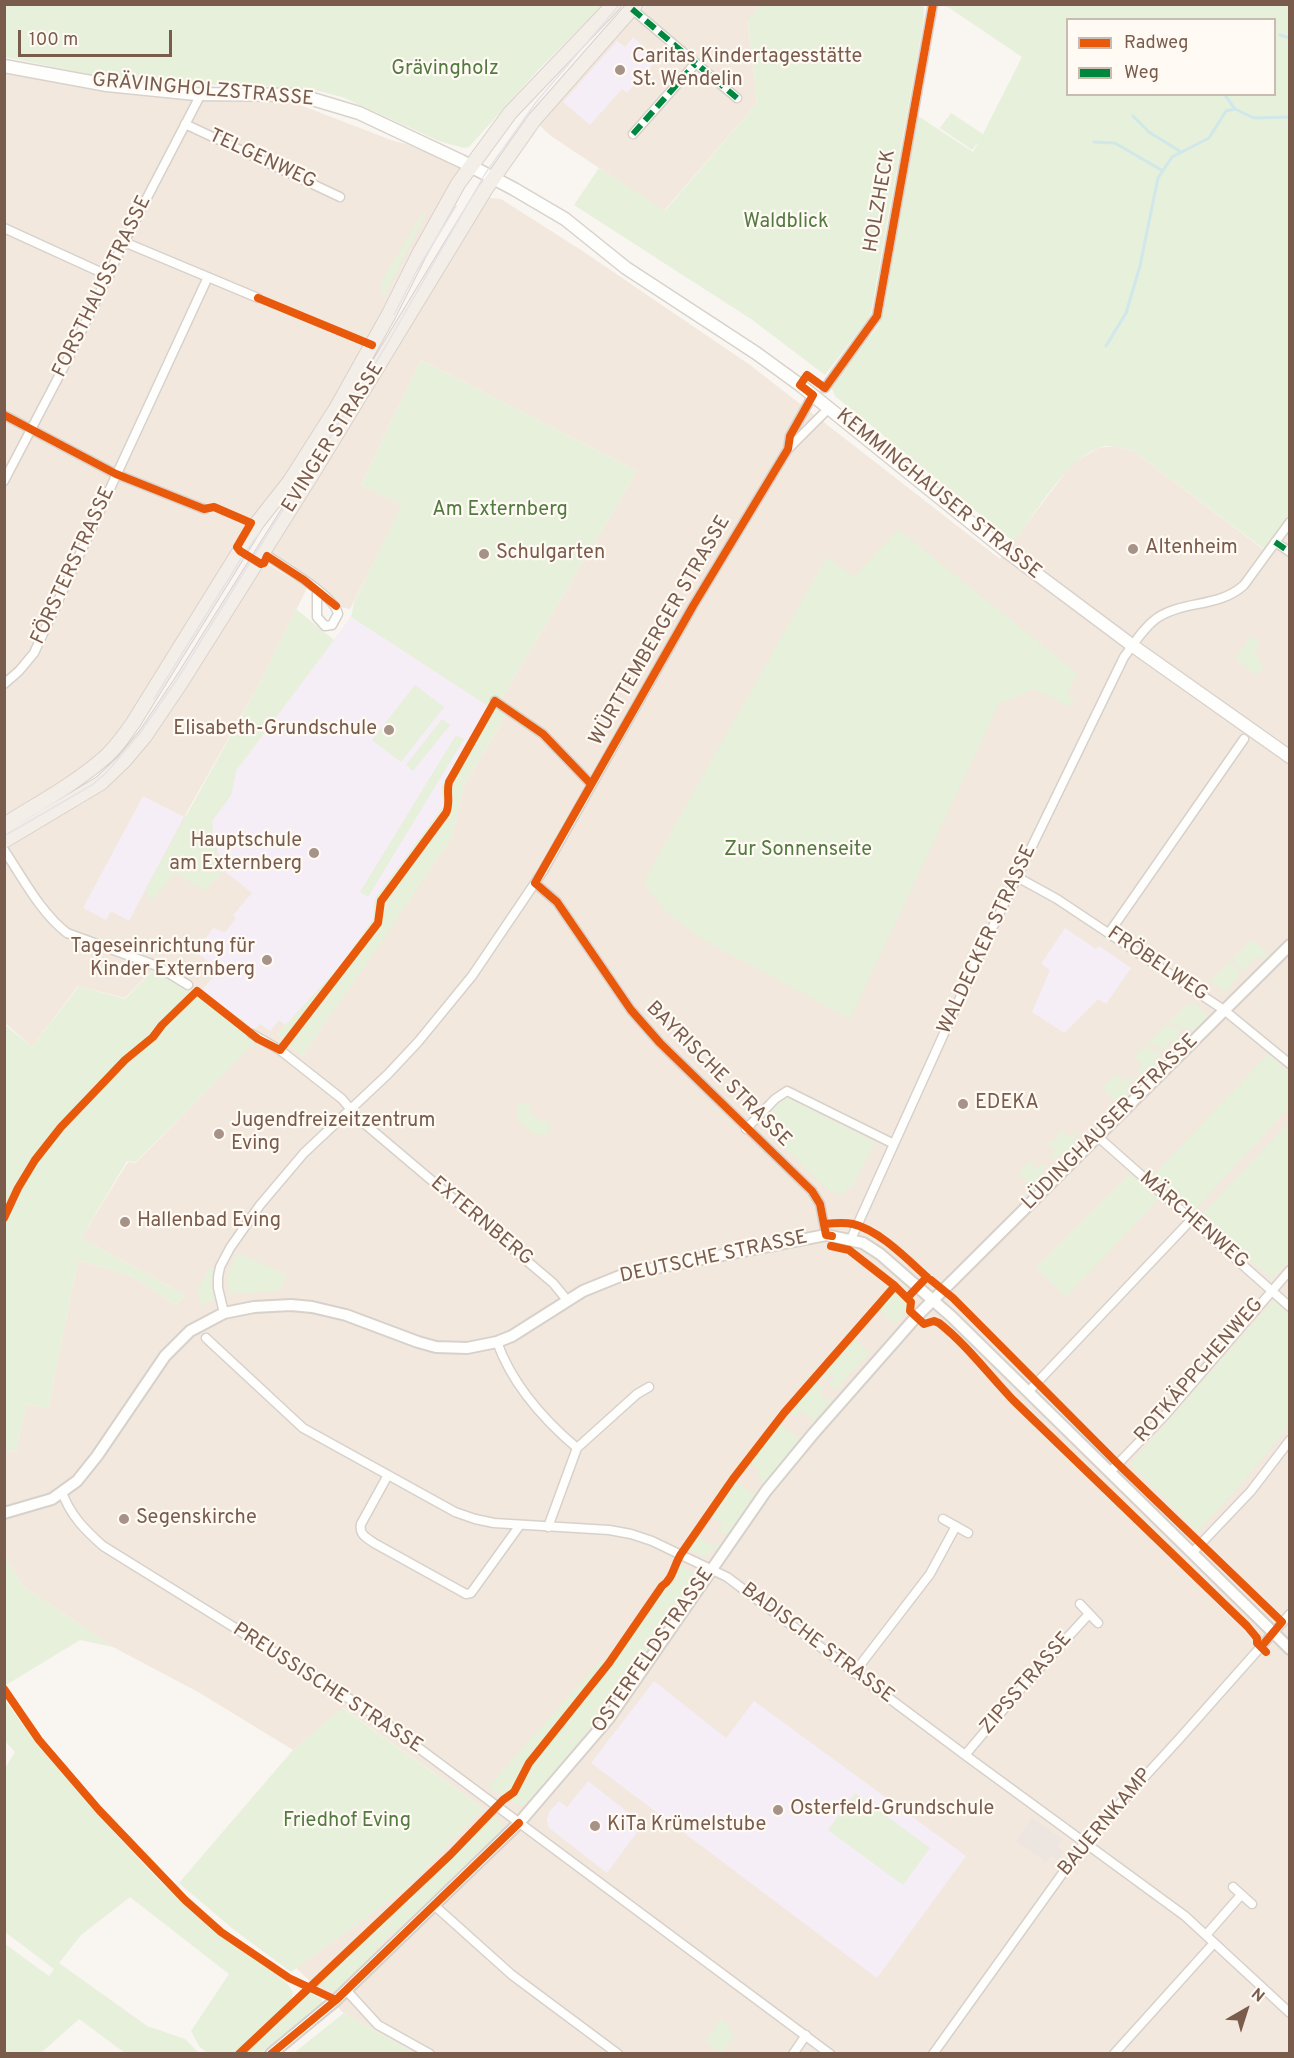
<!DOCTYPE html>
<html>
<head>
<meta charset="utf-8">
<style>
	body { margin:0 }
	#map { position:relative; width:1294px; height:2058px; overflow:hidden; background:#f9f5f0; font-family:Overpass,sans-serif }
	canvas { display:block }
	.frame { position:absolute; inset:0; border:6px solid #7a5c4d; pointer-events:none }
	.legend { position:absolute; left:1066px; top:18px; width:210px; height:78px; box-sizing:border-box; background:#fffaf3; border:2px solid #cabbb1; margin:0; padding:8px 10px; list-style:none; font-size:18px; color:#7a5c4d }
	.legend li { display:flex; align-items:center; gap:12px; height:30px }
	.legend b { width:30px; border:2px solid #cabbb1 }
	.north { position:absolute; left:1216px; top:1980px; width:60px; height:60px; -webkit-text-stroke:4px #fffaf3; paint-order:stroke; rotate:39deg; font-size:16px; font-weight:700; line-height:24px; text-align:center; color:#7a5c4d }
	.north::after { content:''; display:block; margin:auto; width:21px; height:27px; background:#7a5c4d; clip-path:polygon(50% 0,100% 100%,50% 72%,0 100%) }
	.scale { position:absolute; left:18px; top:30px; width:154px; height:27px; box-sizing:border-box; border:3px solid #7a5c4d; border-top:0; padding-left:8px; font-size:18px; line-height:21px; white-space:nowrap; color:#7a5c4d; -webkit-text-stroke:4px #fffaf3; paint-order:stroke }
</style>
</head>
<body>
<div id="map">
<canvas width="1294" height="2058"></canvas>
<div class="frame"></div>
<ul class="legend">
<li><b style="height:8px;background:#e8590c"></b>Radweg</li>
<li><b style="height:8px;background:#00873e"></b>Weg</li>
</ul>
<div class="north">N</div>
<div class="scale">100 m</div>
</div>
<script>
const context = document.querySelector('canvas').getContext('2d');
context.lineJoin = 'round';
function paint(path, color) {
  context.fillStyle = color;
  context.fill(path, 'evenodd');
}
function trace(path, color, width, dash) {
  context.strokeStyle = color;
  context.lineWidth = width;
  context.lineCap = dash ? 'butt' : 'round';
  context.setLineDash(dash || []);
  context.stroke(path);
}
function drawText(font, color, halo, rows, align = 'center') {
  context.font = font + ' Overpass,sans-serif';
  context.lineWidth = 4.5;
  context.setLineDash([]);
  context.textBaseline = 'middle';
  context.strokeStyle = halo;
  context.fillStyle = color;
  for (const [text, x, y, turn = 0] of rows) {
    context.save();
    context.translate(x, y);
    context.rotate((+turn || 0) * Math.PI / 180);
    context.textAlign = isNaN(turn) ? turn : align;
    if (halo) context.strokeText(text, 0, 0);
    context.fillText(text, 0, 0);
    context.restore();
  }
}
paint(new Path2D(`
	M647 5H761L748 20 757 103 664 211 551 136 534 120 565 85Z
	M5 73 137 94 209 101H272L295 103 391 140 456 158 471 166 364 359 102 760 5 825Z
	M480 197 501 199 584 252 750 365 1000 559 1072 464 1098 448 1115 446 1135 452 1263 549 1289 515V2053H414L344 2013 296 1968 407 1888 483 1808 343 1708 293 1750 200 1693 113 1647 24 1587 5 1557V1452L16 1451 26 1404 48 1409 78 1260 131 1276 176 1305 185 1295 81 1238 128 1162 136 1163 258 1038 159 963 125 998 78 986 32 1047 5 1023V847L113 780 261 560 307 588 263 677 184 817 236 771 351 617 444 806 339 967 277 1034 302 1056 452 837 464 786 505 716 499 703 637 471 421 360 361 485 403 505 350 609 336 606 262 552Z`), '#f2e8de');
paint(new Path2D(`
	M1032 1818 1062 1839 1057 1847 1063 1852 1058 1859 1051 1855 1046 1862 1016 1841Z`), '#ede5e0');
paint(new Path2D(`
	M633 37 658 59 627 93 622 89 590 125 563 102 617 41 625 47Z
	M351 617 488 705 441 787 444 806 376 898 373 919 339 967 288 1027 279 1020 270 1031 260 1024 255 1030 202 990 219 970 196 952 213 928 223 932 226 931 236 918 233 915 252 893 223 870 213 836 212 821 231 795 236 771Z
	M143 796 184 817 129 921 111 911 106 920 83 908Z
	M1065 928 1096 949 1099 946 1131 968 1106 1004 1098 999 1064 1033 1032 1012 1050 970 1041 964Z
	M654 1681 726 1738 754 1701 966 1856 877 1978 591 1763Z
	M588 1781 643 1824 607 1873 549 1828 547 1820 549 1812 559 1801 567 1807Z`), '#f6eef6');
paint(new Path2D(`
	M916 4 924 7 923 25 871 312 868 319 825 375 751 319 574 205 599 168 665 211 757 103 748 19 761 5Z
	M5 5H603L539 69 469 147 464 148 439 141 342 97 307 88 195 84H136L5 57Z
	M933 5H1289V515L1264 549 1135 452C1123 448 1111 443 1098 448 1066 460 1034 515 1014 542L835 396 831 386 878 326 883 315 918 116 973 152 979 141 972 150 940 128 951 113 983 134 1022 57 948 7 939 5 932 10ZM1068 20H1274V94H1068Z
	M427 212 384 297 381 293V282L421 215Z
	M421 360 637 471 499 703 505 716 464 786 452 837 381 943 302 1056 277 1034 339 967 373 919 375 898 444 806 441 787 488 706 351 617 354 602 402 505 361 485Z
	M898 529 1077 673 1067 695 1074 699 1070 707 1034 689 999 704 850 1019 704 940C680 923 656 907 644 880L825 560 828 557 854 577Z
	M296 609 334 640 236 771 231 795 212 821 213 836 223 870 206 891 175 873 154 899H150L145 890 263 677Z
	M1251 636 1260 643 1254 652 1259 655 1257 659 1264 665 1257 675 1234 659Z
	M415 685 444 707 401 762 372 740Z
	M442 719 450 725 413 771 406 765Z
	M456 735 464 739 368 897 360 892Z
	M1252 939 1270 957 1256 958 1242 971 1232 959Z
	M1230 961 1241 975 1231 984 1232 986 1220 995 1222 989 1209 982Z
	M157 966 188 985 258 1039 136 1162 127 1161 81 1238 185 1295 176 1305 131 1276 78 1260 48 1409 26 1404 16 1451 5 1452 4 1024 32 1047 79 986 125 999Z
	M1194 1002 1209 1017 1195 1031 1168 1023 1187 1004 1190 1007Z
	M1166 1025 1182 1030 1176 1037 1183 1043 1179 1047 1172 1040 1162 1051 1158 1050 1157 1046 1150 1044 1145 1045Z
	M1144 1047 1160 1053 1156 1057 1162 1064 1152 1074 1146 1068 1140 1074 1137 1071 1142 1065 1134 1056Z
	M1268 1054 1289 1072V1108L1193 1212 1153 1176Z
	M1116 1074 1124 1082 1131 1076 1134 1079 1127 1086 1134 1092 1120 1106 1102 1088Z
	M786 1097 875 1142 852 1188H847L844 1196 828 1190 759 1124Z
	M517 1103H529L530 1113 540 1121H549V1134L535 1135 517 1120Z
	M1289 1122V1262L1272 1279 1199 1217Z
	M1061 1129 1069 1137 1074 1132 1078 1135 1072 1141 1079 1147 1065 1161 1058 1155 1053 1160 1050 1157 1055 1151 1047 1143 1050 1140 1053 1141 1058 1137 1057 1134Z
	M1029 1161 1037 1169 1043 1163 1046 1167 1041 1172 1047 1178 1034 1191 1018 1173Z
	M1130 1173 1159 1199 1066 1297 1036 1267Z
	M238 1253 287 1275 279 1291 230 1294C224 1279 229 1267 238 1253Z
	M210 1268 213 1270 212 1285 215 1299 201 1307 200 1296 196 1291Z
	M895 1289 911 1305 907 1312 895 1324 878 1309Z
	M1274 1300 1289 1314V1426L1243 1482 1198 1532 1130 1464Z
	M853 1338 870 1353 845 1379 837 1391 829 1384 834 1377 831 1375 826 1381 821 1378V1374Z
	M815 1381 824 1388 820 1394 828 1401 832 1397 834 1398 809 1427 813 1420 801 1411 796 1417 789 1411Z
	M779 1423 798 1438 804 1433 765 1483 757 1477 761 1471 749 1462Z
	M735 1481 753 1494 757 1489 760 1491 728 1535 719 1531 723 1524 710 1516Z
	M697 1536 715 1547 719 1542 721 1546 719 1550 716 1549 710 1554 701 1556 687 1549Z
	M5 1557 24 1587 113 1647 80 1640 6 1685 4 1682Z
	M679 1565 701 1575C646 1653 592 1730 529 1802L520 1806 488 1787 600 1661H609Z
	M4 1699C30 1735 58 1768 87 1802 125 1845 164 1888 208 1926 225 1941 284 1972 291 1989 294 1993 292 1997 291 2002L237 2053H207L199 2046 191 2031 229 1974 130 1897 81 1935 59 1963 147 2026 185 2039 199 2053H125L79 2019 41 2053H5V1944L49 1976 54 1969 5 1932V1768L15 1752 5 1741Z
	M342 1708 483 1808 407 1888 291 1972 233 1929 179 1883 293 1750Z
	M855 1793 930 1848 903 1885 828 1830Z
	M494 1815 502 1823 503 1831 400 1933 396 1929 373 1952 376 1955 340 1989 334 1991 319 1986V1981Z
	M307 1992 321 1998 323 2004 261 2053 244 2054Z
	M344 2013 414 2053H294Z
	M721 2019 731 2027 729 2031 735 2035 722 2053 705 2041Z`), '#e7f0db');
trace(new Path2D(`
	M1280 35 1290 38
	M1224 94 1235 109
	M1133 116 1149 132 1181 152
	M1094 142 1115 143 1163 171
	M1106 346 1126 313 1140 266 1158 178 1172 157 1209 138 1226 111 1235 109 1254 118 1290 117`), '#d0e8ea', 3);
const minor = new Path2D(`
	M632 9 737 98
	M185 124 340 197
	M633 134 695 64
	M4 228 109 276
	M124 242 258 298
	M825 388 877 316 933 4
	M4 415 116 474 204 509
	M788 449 790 436 813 395
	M4 481 70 355 124 242 201 94
	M1275 542 1290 552
	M262 552C280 565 335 595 338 614L332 625 325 626 317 617V590
	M4 684 19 671 34 653 208 277
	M495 701 543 734 591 784
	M4 850C23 878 40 912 67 933L157 966 188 985
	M1017 877 1057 899 1224 1010 1290 1064
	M535 883 557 902 631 1010 660 1043 812 1191 820 1204 826 1235
	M1109 933 1244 739
	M252 1034 280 1050 342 1099 359 1119 553 1283 567 1300
	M746 1129 775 1099 787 1091 894 1144
	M1097 1136 1290 1307
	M851 1239 984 945 1124 657C1134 644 1143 628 1157 618 1184 600 1219 608 1244 585L1290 522
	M224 1313 218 1288V1277L220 1267 230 1248 260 1205 304 1153 388 1074 418 1042 472 976 543 871 693 606 788 449 829 408
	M206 1338 303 1428 455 1512 475 1519 494 1523 609 1530 631 1534 652 1541 727 1577 965 1755 1185 1916 1290 2013
	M497 1342C512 1384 544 1420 577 1448
	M1028 1392 1191 1220
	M1110 1472 1166 1414 1290 1270
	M388 1475 361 1524C359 1535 366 1537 374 1543L466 1594 471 1593 520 1525
	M62 1492C70 1515 85 1530 103 1546L369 1711 830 2054
	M943 1519 968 1533
	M548 1527 577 1448 637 1394 649 1387
	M1192 1553 1251 1491 1290 1440
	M1080 1604 1098 1623
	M854 1673 930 1574 956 1526
	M965 1755 1025 1684 1089 1614
	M1233 1887 1252 1904
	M435 1906 512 1975 618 2054
	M1206 1935 1241 1895
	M346 1990 378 2025 430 2054
	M793 2054 806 2035
	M933 2054 1085 1842 1180 1738 1290 1614
	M1114 2054 1214 1943`);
const tertiary = new Path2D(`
	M4 1513 52 1499 77 1481 97 1456 165 1356 190 1331 224 1313 254 1307 291 1305 312 1307 346 1315 418 1342 436 1347 467 1348 497 1342 512 1336 583 1291 625 1274 826 1235 863 1243 880 1254 952 1317 1290 1649
	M271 2054 336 2000 519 1823 609 1718 766 1491 813 1434 916 1317 1290 945`);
const secondary = new Path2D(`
	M4 66 107 85 196 94 299 95 359 113 461 161 514 189 565 219 626 268 756 353 800 385 1006 551 1133 646 1290 757`);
const primary = new Path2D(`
	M4 825C37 804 73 785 103 759 115 749 124 736 133 723L257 523 290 481 337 407 389 314 420 252 458 184 510 113 614 4
	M4 841 101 783 124 761 145 736 182 681 311 476 485 190 534 120 636 4`);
trace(minor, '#d7d1cb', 11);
trace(tertiary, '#d7d1cb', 14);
trace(secondary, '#d9d2cb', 15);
trace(primary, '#dad1cc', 16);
trace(minor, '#fefefd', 8);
trace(tertiary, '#fefefd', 10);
trace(secondary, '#fefefd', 12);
trace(primary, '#f3eee8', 14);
trace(new Path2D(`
	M394 315 417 270 456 206
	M154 699 244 554 260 532
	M4 836 92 785 106 773 140 733 178 678 277 519 315 462 387 344 485 174 537 101 620 4`), '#e6e3e7', 1.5);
trace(new Path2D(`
	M632 9 737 98
	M633 134 695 64
	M1275 542 1290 552`), '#00873e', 6, [12, 6]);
trace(new Path2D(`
	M258 298 372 345
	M4 415 116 474 204 509 214 507 251 523 237 547 240 551 261 564 264 563 267 556 304 580 336 606
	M4 1218 18 1188 35 1160 61 1127 125 1060 153 1037 162 1025 197 991 258 1039 280 1050 378 923 381 901 446 813C451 803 446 793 449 782L495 701 543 734 591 784
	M824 1224C834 1223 844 1222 853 1224 879 1230 907 1259 927 1277L908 1297
	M832 1236 826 1235 820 1204 812 1191 660 1043 631 1010 557 902 535 883 693 606 788 449 790 436 813 395 800 385 807 375 825 388 877 316 933 4
	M831 1246 849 1250 895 1286
	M931 1280 953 1298 1117 1463 1282 1622 1261 1647
	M4 1689 39 1740 99 1810 185 1900 221 1932 289 1978 336 2000
	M239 2054 451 1854 503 1800 514 1792 529 1763 609 1663 662 1586C673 1579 674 1565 681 1554L733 1479 784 1413 895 1286 911 1302 910 1311 924 1324 934 1321 939 1323C967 1345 988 1374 1013 1400L1247 1626 1257 1638V1643L1266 1652
	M271 2054 336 2000 519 1823`), '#e8590c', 8);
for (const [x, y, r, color] of [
	[620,70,6,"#a69286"],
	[1133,549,6,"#a69286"],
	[484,554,6,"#a69286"],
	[389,730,6,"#a69286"],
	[314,853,6,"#a69286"],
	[267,960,6,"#a69286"],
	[963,1104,6,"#a69286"],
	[219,1134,6,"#a69286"],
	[125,1222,6,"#a69286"],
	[124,1519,6,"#a69286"],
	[778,1810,6,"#a69286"],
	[595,1826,6,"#a69286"]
]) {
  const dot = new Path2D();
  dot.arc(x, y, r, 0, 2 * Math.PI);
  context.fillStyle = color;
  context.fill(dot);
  trace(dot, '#fffaf3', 2);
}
drawText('20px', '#7a5c4d', '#fffaf3', [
	["Caritas Kindertagesstätte",632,58],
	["St. Wendelin",632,81],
	["Altenheim",1145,549],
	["Schulgarten",496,554],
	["Elisabeth-Grundschule",377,730,"right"],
	["Hauptschule",302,842,"right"],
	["am Externberg",302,865,"right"],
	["Tageseinrichtung für",255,948,"right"],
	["Kinder Externberg",255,971,"right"],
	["EDEKA",975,1104],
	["Jugendfreizeitzentrum",231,1122],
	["Eving",231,1145],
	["Hallenbad Eving",137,1222],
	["Segenskirche",136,1519],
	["Osterfeld-Grundschule",790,1810],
	["KiTa Krümelstube",607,1826]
], 'left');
drawText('20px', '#537a41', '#fffaf3', [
	["Grävingholz",445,70],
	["Waldblick",786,223],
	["Am Externberg",500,511],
	["Zur Sonnenseite",798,851],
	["Friedhof Eving",347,1822]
]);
drawText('20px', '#7a5c4d', '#fffaf3', [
	["GRÄVINGHOLZSTRASSE",203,91,5],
	["TELGENWEG",262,160,25],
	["HOLZHECK",881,201,-80],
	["FORSTHAUSSTRASSE",103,287,-64],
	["EVINGER STRASSE",334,438,-58],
	["KEMMINGHAUSER STRASSE",938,495,39],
	["FÖRSTERSTRASSE",74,566,-65],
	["WÜRTTEMBERGER STRASSE",661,631,-60],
	["WALDECKER STRASSE",988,940,-65],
	["FRÖBELWEG",1157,965,34],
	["BAYRISCHE STRASSE",718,1075,45],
	["LÜDINGHAUSER STRASSE",1111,1123,-45],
	["MÄRCHENWEG",1193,1221,41],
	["EXTERNBERG",481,1222,40],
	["DEUTSCHE STRASSE",714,1258,-12],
	["ROTKÄPPCHENWEG",1200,1371,-49],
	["BADISCHE STRASSE",817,1644,37],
	["OSTERFELDSTRASSE",654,1651,-55],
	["ZIPSSTRASSE",1027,1684,-49],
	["PREUSSISCHE STRASSE",327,1689,33],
	["BAUERNKAMP",1106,1823,-50]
]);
</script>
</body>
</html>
